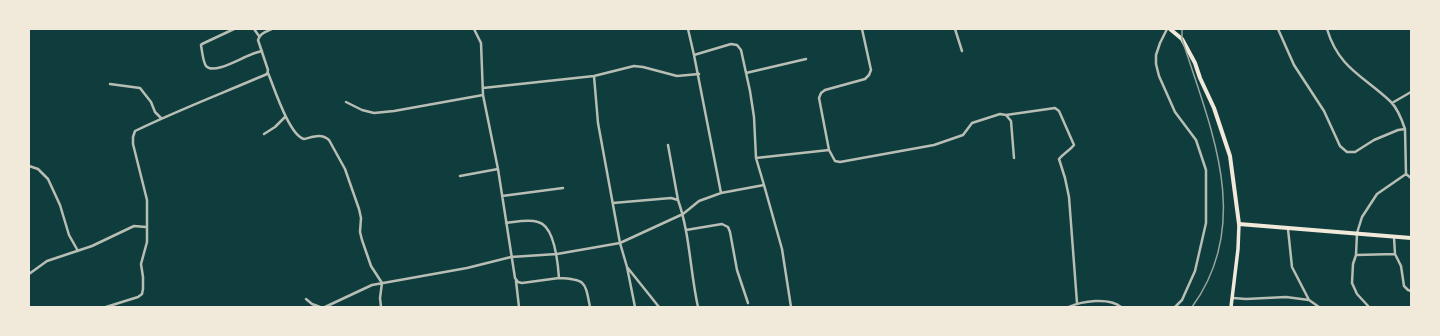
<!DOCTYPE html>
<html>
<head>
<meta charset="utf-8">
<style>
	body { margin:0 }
	#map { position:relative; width:1440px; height:336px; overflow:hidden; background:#0f3d3e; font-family:Manrope,sans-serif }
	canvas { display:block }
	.frame { position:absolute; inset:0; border:30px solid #f1e9da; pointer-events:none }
</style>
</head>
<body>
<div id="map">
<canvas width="1440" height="336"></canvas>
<div class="frame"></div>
</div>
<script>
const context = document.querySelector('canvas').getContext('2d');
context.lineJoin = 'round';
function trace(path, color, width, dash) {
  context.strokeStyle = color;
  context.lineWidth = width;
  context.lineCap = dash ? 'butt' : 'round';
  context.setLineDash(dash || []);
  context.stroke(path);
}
trace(new Path2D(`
	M234 29 202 44 201 45C202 51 203 62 206 66 213 75 241 58 250 55 254 53 258 52 262 51
	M254 29 259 36
	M474 29 481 43 483 95 498 169
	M688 29 694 55 731 44 737 45 741 50 750 91 754 117 756 158
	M862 29 871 70 869 75 865 79 825 90 821 93 819 98 829 150 835 161 840 162 934 145 963 135 972 123 1000 114 1006 115 1011 121 1014 158
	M955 29 962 51
	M1167 29 1160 43 1156 55V64L1159 76 1175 112 1196 140 1206 170V223L1195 271 1182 300 1175 307
	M1278 29 1294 65 1324 111 1340 146 1347 152H1355L1374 140 1398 130 1405 129 1406 174 1377 194 1362 217 1357 233 1356 255 1353 264 1352 283 1357 294 1369 307
	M1327 29C1339 69 1364 76 1391 102 1398 109 1402 120 1405 129
	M694 55 721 193 764 185 756 158 829 150
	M268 73C274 87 289 135 304 139 313 137 321 133 329 140L345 169 359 209 361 218 360 232 362 240 371 266 382 283 380 298 381 307
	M746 73 806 59
	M594 76 598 123 620 243 627 267 659 307
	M110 84 140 88 151 102 155 112 161 118
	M483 88 594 76 634 66 643 67 677 76 699 74
	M346 102 362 110 374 113 394 111 483 95
	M1392 103 1411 92
	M1006 115 1055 108 1059 111 1074 145C1070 150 1064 153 1059 159L1065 178 1069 197 1077 303
	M264 134 275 127 285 117
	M668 145 678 200
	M29 166 38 169 48 179 60 205 69 235 78 251
	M1406 174 1411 178
	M460 176 498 169 515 278 518 282 522 283 559 278
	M764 185 782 249 791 307
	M502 196 563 188
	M613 203 671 198 678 200C690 234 690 271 698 307
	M506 223C516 222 528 219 538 222 555 226 558 264 559 278 586 279 585 282 590 307
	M1288 229 1292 267 1309 300 1319 307
	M686 230 722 224 728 227 730 232 737 270 748 303
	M1394 237 1395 254 1401 266 1404 286 1408 290 1411 291
	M1356 255 1395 254
	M627 267 635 307
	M29 274 47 261 92 246 134 226 146 227
	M516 281 519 307
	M1233 298 1246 299 1286 297 1309 300
	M306 299 312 304 320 307
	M106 307 138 297 142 294 143 289V277L141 264 147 242V200L133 144V137L135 131C178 110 223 93 267 74L268 70 258 40C260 33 266 32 272 29
	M325 307 372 285 467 268 511 257 557 254 620 243 683 214 699 201 721 193
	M1069 307C1082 301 1109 297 1121 307`), '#b8beb3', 2.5);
trace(new Path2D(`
	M1231 307 1238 249 1239 224`), '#f1e9da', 3.5);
trace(new Path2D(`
	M1170 29 1182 39 1195 63 1200 78 1214 108 1230 156 1239 224 1411 238`), '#f1e9da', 4);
trace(new Path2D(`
	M1182 29V39C1210 127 1254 222 1192 307`), '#97a49c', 1.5);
</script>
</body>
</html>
